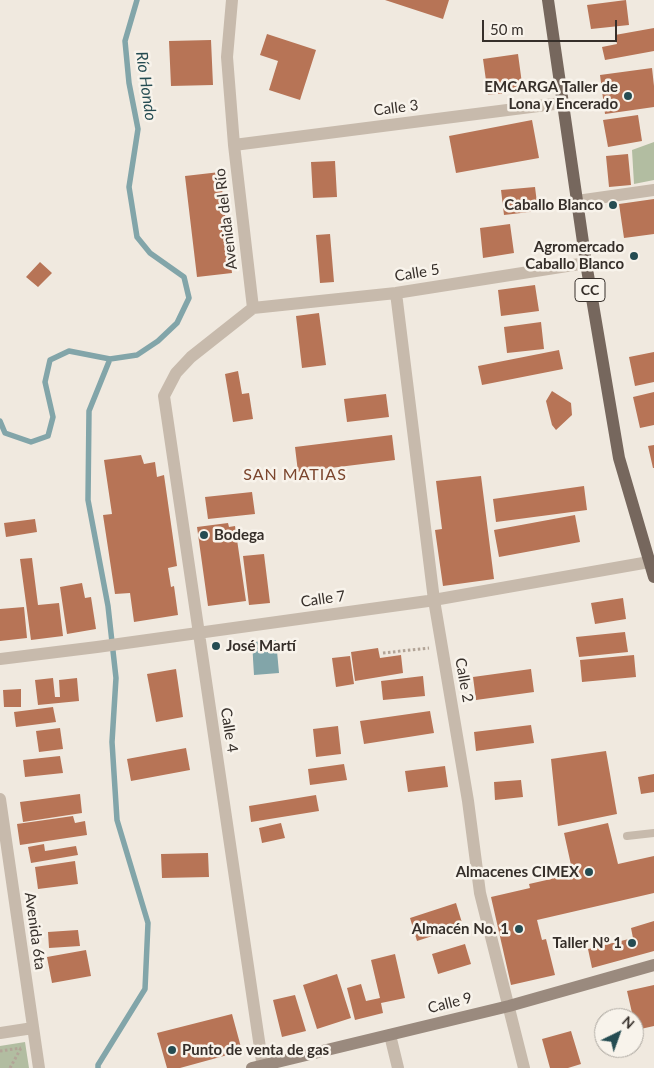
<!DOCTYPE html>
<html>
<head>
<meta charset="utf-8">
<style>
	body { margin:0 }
	#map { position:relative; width:654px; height:1068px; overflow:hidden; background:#f0e9df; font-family:Lato,sans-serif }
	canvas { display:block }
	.north { position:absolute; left:594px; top:1008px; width:50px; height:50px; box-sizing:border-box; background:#f8f3eb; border:1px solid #aaa59e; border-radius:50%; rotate:42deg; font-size:14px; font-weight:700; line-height:20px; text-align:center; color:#362f2a }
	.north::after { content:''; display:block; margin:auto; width:18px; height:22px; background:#254c52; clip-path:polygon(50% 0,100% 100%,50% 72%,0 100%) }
	.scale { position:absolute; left:482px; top:20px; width:135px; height:22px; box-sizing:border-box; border:2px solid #362f2a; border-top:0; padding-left:6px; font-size:15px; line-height:18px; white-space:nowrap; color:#362f2a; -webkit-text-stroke:4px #f8f3eb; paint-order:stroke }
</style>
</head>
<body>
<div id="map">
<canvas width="654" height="1068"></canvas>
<div class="north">N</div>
<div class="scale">50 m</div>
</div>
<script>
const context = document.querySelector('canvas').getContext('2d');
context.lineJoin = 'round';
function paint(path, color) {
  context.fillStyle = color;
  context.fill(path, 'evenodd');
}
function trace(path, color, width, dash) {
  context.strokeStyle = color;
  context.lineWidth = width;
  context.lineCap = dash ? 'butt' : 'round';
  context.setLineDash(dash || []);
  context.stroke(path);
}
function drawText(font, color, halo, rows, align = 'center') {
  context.font = font + ' Lato,sans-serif';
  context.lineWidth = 5;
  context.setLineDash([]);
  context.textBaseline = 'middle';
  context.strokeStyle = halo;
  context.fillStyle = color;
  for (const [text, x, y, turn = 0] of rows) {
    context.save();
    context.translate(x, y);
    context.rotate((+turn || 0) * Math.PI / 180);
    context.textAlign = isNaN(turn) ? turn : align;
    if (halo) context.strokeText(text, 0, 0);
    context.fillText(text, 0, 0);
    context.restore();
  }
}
paint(new Path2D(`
	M654 142V180L634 184 632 150Z
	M25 1042 29 1068H0V1046Z`), '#b2bda1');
paint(new Path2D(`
	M276 640 279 673 254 675 252 642Z`), '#82a5a9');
trace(new Path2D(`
	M0 421 5 433 31 442 48 436 53 417 45 382 50 360 69 351 110 359 137 355 158 341 177 323 189 298 184 277 150 253 137 237 129 187 138 129 129 83 125 41 137 0
	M98 1068V1065L145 989 148 923 117 820 112 742 116 678 108 606 88 500 89 411 110 359`), '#82a5a9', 5.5);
paint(new Path2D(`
	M385 0H449L443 19Z
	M626 0 629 25 591 29 587 5Z
	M654 28V51L605 60 602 47 617 44 615 35Z
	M267 34 316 50 300 100 269 90 278 61 260 55Z
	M211 40 213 85 171 86 169 41Z
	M518 54 523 91 488 95 483 59Z
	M652 68 654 86V107L605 114 600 75Z
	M638 115 642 141 608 147 603 120Z
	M532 120 539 158 456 173 449 136Z
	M628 154 631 185 609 187 606 156Z
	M335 161 337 197 313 198 311 162Z
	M220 172 232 273 197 277 185 176Z
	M535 187 538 211 504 215 501 190Z
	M654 199V234L624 238 619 204Z
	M510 224 514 253 483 258 480 228Z
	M330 234 334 282 320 283 316 235Z
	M40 262 52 273 38 287 26 277Z
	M535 285 539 311 501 316 498 290Z
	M319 313 326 365 302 368 296 316Z
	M541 322 544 349 507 353 504 327Z
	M559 350 563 369 482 385 478 366Z
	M654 352V382L635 386 629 357Z
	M238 371 242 394 249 393 253 419 233 422 225 374Z
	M552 391 571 403 572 415 556 430 552 425 546 401Z
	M654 392V425L640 428 633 397Z
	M386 394 389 417 347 422 344 399Z
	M392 435 395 460 298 472 295 447Z
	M654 445V468H653L648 446Z
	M141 455 144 464 155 462 157 477 164 475 177 566 168 568 171 587 174 586 178 615 134 622 130 593 115 594 103 515 112 514 104 460Z
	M481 476 494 579 443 586 435 530 442 529 436 481Z
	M584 486 587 510 496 522 493 499Z
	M252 492 255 514 208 519 205 497Z
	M575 515 580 542 499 557 494 530Z
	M35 519 37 532 6 537 4 523Z
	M228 523 229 527 235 526 246 601 208 606 197 527Z
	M264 554 270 603 249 605 243 556Z
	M32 558 38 605 59 603 63 636 31 640 20 559Z
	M82 583 85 598 91 597 96 629 67 634 60 587Z
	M623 598 626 619 595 624 591 603Z
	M24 607 27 638 0 641V609Z
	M625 632 628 652 579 657 576 637Z
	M378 648 380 658 401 655 403 673 355 681 351 652Z
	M634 655 636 677 582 682 580 660Z
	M350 656 354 684 336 687 332 658Z
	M176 669 183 717 156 722 147 674Z
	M531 669 534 692 476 700 473 677Z
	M423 676 425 696 383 700 381 681Z
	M53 678 55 697H60L59 680 77 678 79 701 38 705 35 680Z
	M21 689V707H4L3 690Z
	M53 707 56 722 16 727 14 712Z
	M430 711 434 733 364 744 360 721Z
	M531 725 534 743 476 751 474 732Z
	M338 726 341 754 316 757 313 729Z
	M60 728 63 749 39 752 36 731Z
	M186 748 190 770 131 781 127 759Z
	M606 751 617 814 558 826 551 759Z
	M60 756 63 773 25 777 23 760Z
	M344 764 347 780 310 785 308 769Z
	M445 766 448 787 408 792 405 771Z
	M654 774V792L641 794 638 777Z
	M521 780 523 797 495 800 494 782Z
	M80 794 82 813 23 822 20 802Z
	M316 795 319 811 251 822 249 806Z
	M73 816 75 823 85 821 87 835 20 845 17 824Z
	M281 823 285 838 262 843 259 828Z
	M608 823 618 864 654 856V893L537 920 542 940 546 939 555 975 511 985 491 897 530 888 529 884 573 874 564 833Z
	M44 844 45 851 76 846 78 855 31 863 28 847Z
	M208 853 209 877 162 878 161 854Z
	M75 861 78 884 38 889 35 867Z
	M456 903 463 926 417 941 410 918Z
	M654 921V951L592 968 588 949 633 938 631 928Z
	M78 930 80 946 49 948 48 932Z
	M465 944 471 964 438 974 432 954Z
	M86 950 91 976 52 983 47 957Z
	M395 954 405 998 381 1003 383 1013 355 1020 347 988 361 984 366 1001 380 998 371 960Z
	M337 974 351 1018 317 1029 303 985Z
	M654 985V1026L636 1030 627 991Z
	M295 995 306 1031 282 1037 273 1000Z
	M232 1014 242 1051 180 1068H167L157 1033Z
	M571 1031 581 1064 568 1068H550L542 1039Z`), '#b77456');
trace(new Path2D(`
	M383 653 429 648
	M0 1051 21 1048
	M10 1068 21 1048`), '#b2a497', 3, [2.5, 2.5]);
trace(new Path2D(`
	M627 836 654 833`), '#c7baac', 8);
trace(new Path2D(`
	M232 0 227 57 234 145 253 308
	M234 145 562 103
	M577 201 654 190
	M396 293 434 600 468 801 480 893 524 1068
	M253 308 191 357 176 373 164 396 263 1068
	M253 308 396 293 586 263
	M0 659 97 647 428 601 649 562
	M0 799 39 1068
	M0 1033 33 1028
	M390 1035 398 1068`), '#c7baac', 12);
trace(new Path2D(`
	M252 1068 509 1006 654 965`), '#9a8a7e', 12);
trace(new Path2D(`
	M548 0 586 263 619 458 654 577`), '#76675d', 12);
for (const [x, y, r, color] of [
	[628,96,5,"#254c52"],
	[613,205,5,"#254c52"],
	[634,256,5,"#254c52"],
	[204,535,5,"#254c52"],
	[216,646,5,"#254c52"],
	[589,872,5,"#254c52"],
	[519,929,5,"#254c52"],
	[632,943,5,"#254c52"],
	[172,1050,5,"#254c52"]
]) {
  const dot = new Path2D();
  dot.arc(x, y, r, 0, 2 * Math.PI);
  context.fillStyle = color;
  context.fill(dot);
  trace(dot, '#f8f3eb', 2);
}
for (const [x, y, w] of [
	[590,290,30]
]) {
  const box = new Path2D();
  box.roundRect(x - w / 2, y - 11.5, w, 23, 4);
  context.fillStyle = '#f8f3eb';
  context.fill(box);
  trace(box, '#362f2a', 1);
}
drawText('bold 14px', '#362f2a', null, [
	["CC",590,290]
]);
drawText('bold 15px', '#362f2a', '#f8f3eb', [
	["EMCARGA Taller de",618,87],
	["Lona y Encerado",618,104],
	["Caballo Blanco",603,205],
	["Agromercado",624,247],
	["Caballo Blanco",624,264],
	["Bodega",214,535,"left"],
	["José Martí",226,646,"left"],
	["Almacenes CIMEX",579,872],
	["Almacén No. 1",509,929],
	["Taller Nº 1",622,943],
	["Punto de venta de gas",182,1050,"left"]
], 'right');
drawText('15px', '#362f2a', '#f8f3eb', [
	["Calle 3",396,108,-7],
	["Avenida del Río",226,219,-97],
	["Calle 5",417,273,-9],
	["Calle 7",323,599,-8],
	["Calle 2",464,680,80],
	["Calle 4",229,730,81],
	["Avenida 6ta",35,931,82],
	["Calle 9",450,1003,-14]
]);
drawText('italic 16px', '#254c52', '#f8f3eb', [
	["Río Hondo",146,86,82]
]);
context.letterSpacing = '1px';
drawText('16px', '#7b452d', '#f8f3eb', [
	["SAN MATIAS",295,475]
]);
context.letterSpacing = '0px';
</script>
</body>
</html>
